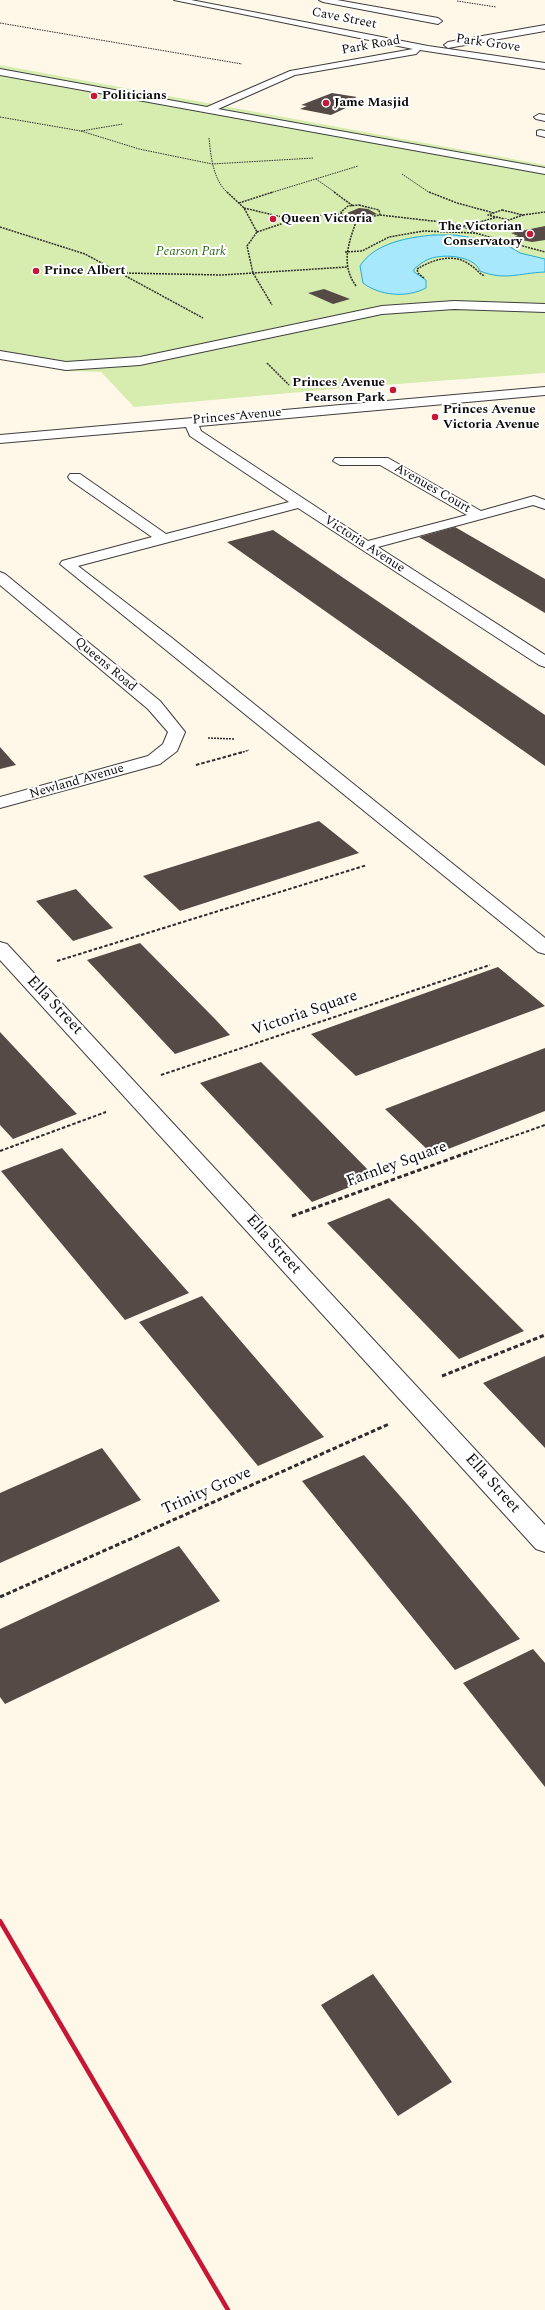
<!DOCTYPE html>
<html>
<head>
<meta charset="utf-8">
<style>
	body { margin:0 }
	canvas { display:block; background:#fff8e9 }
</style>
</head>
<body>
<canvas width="545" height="2310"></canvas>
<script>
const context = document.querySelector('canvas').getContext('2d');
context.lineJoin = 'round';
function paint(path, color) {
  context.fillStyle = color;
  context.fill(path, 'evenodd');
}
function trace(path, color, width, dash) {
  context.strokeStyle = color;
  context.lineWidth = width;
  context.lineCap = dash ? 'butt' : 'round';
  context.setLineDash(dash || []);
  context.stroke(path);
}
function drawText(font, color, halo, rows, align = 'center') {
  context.font = font + ' Spectral,serif';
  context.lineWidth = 4;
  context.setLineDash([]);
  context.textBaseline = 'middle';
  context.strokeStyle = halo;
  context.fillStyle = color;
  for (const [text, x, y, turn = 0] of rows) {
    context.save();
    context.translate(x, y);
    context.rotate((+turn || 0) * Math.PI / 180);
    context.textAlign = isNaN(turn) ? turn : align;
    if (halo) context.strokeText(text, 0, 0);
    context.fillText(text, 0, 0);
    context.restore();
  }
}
paint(new Path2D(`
	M0 65 545 165V373L357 387 134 407 101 372 64 371 0 355Z`), '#d7edaf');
const water = new Path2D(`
	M434 235H455L492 241 507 245 520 253 545 259V272C519 273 505 281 480 271 474 255 440 253 427 260 422 262 418 266 414 269V272L426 280V288C407 298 380 296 363 283L360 266C374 243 409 237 434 235Z`);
paint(water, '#a8e8fc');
trace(water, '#28aada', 1);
paint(new Path2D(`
	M332 93 357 97 347 101 351 102 345 105 350 106 331 115 300 109 307 106 301 105Z
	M359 208 368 209 377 214 364 218 354 217 347 213Z
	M545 226V240L532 242 511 238 518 236 511 233Z
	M324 289 350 299 333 304 308 293Z
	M455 527 545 579V613L419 537Z
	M273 530 545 715V766L227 542Z
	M0 747 16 765 0 769Z
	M319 821 359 853 180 911 143 876Z
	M76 889 88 902 113 928 73 941 36 901Z
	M140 943 215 1019 230 1035 175 1054 87 960Z
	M498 967 545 1006 356 1076 311 1034Z
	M0 1032 59 1095 77 1114 13 1139 0 1125Z
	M545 1048V1111L433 1155 385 1109Z
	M261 1062 317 1118 375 1177 312 1202 200 1083Z
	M62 1148 114 1208 189 1293 125 1320 1 1171Z
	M389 1198 415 1223 524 1331 459 1359 327 1223Z
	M202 1296 302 1412 324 1437 258 1466 139 1322Z
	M545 1356V1448L483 1383Z
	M102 1448 141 1500 0 1563V1493Z
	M364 1455 407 1504 520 1639 455 1670 302 1481Z
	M179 1546 220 1601 5 1704 0 1697V1629Z
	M533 1649 545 1663V1787L463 1683Z
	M373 1974 452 2082 398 2116 321 2005Z`), '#554a46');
const minor = new Path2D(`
	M174 0H191L428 46 545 63V69L420 50 416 54 295 75 218 109 545 168V174L0 75V69L207 107 290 71 413 49Z
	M319 0H337L438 18 442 21 438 24 323 2Z
	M545 25V31L448 48 444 45 448 42Z
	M539 114 545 115V121L536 119 534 117Z
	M540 130 545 131V137L537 135V131Z
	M454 301 545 304V312L454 309 382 314 140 365 66 370 0 359V351L66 362 140 357 382 306Z
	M545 387V395L199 426 201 431 368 541 467 515 380 465H340L333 461 335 458H388L481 511 534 496 545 500V509L533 505 378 547 545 655V667L539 665 298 508 78 566 172 638 545 938V954L538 952 60 564 62 561 152 537 70 480 68 477 70 474H80L166 534 289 502 190 436 186 427 0 443V435Z
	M0 572 5 574 160 701 185 732 177 751 160 764 0 808V797L148 756 163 744 168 732 148 709 0 585Z
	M0 942 7 944 545 1525V1552L536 1549 0 960Z`);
trace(minor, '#3e3e3e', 2);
trace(new Path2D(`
	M457 1 496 7
	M0 23 242 64
	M0 117 81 131 123 124
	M81 131 139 149 212 164 314 158
	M209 138C211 157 213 180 228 193
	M402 174 430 193
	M316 179 336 193
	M270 193 358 166`), '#2d2d2d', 1, [1.5, 1]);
trace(new Path2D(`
	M227 192 244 208 257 232 247 246 253 273 272 305
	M334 192 353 206
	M429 192 457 203 494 213
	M239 203 273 192
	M359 205 379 210 380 215 357 219 344 216 341 212 348 206Z
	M244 208 286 218
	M502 210 523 215 509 220 488 215Z
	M380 215 459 224 475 233
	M523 215 545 212
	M464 226 498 217
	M0 227 85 254 203 318
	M257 232 281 224 286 218 342 214
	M345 252 362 251 389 237 424 231 475 233 545 252
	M123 273 222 275 347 267
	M424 278 418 273 417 269C432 260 454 252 470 265 476 268 479 274 485 276
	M356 286C340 264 349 242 357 219
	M267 363 289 385
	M208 738 235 739
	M240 753 249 750`), '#2d2d2d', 1.5, [2, 1]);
trace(new Path2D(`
	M196 765 243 752
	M57 961 367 865
	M161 1075 490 965
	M0 1151 106 1112
	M469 1152 545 1125`), '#2d2d2d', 2, [3.5, 2]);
trace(new Path2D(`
	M292 1216 472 1151
	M442 1376 545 1335
	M0 1597 389 1424`), '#2d2d2d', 3, [4.5, 2.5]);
paint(minor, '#fff');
trace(new Path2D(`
	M0 1921 228 2310`), '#c71736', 4.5);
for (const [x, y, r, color] of [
	[94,96,4,"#c71736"],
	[326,103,4,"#c71736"],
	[273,219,4,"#c71736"],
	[530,234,4,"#c71736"],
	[36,271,4,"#c71736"],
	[393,390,4,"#c71736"],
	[435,417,4,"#c71736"]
]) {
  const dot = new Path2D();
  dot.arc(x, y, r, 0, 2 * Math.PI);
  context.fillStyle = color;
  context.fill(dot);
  trace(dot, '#fff', 1.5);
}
drawText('13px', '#0b0b0b', '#fff', [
	["Cave Street",344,19,11],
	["Park Grove",488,44,8],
	["Park Road",371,46,-10],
	["Princes Avenue",237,417,-5],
	["Avenues Court",432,489,30],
	["Victoria Avenue",364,545,33],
	["Queens Road",105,665,40],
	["Newland Avenue",77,782,-16]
]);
drawText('bold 13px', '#0b0b0b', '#fff', [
	["Politicians",102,96],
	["Jame Masjid",334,103],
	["Queen Victoria",281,219],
	["The Victorian",522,227,"right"],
	["Conservatory",522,242,"right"],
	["Prince Albert",44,271],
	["Princes Avenue",385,383,"right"],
	["Pearson Park",385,398,"right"],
	["Princes Avenue",443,410],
	["Victoria Avenue",443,425]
], 'left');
drawText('italic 13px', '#326816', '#fff', [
	["Pearson Park",191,252]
]);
drawText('16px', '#0b0b0b', '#fff', [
	["Ella Street",54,1006,47],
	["Victoria Square",305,1014,-19],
	["Farnley Square",397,1165,-20],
	["Ella Street",273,1245,48],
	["Ella Street",492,1484,48],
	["Trinity Grove",207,1492,-24]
]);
</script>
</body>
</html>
